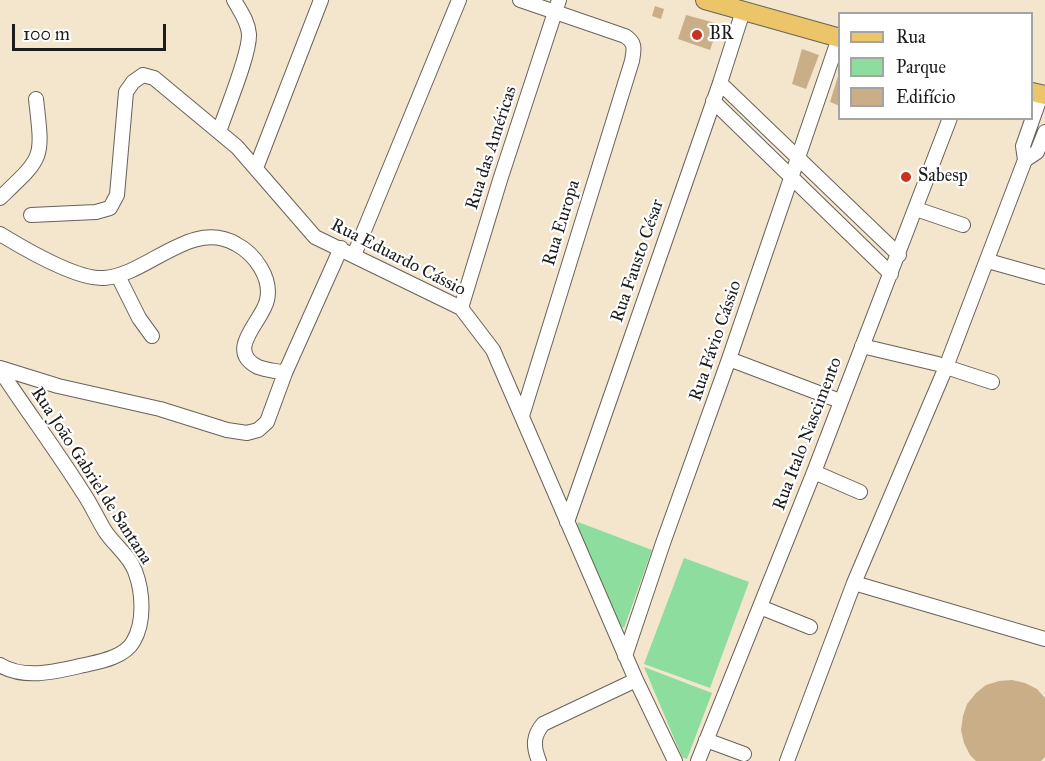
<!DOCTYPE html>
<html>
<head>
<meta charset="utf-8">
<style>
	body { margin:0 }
	#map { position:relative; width:1045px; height:761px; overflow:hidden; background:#f4e5cd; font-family:"IM FELL Great Primer",serif }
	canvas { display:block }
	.legend { position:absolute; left:838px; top:12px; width:195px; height:108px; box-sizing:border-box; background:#fff; border:2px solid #a4a4a4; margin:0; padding:8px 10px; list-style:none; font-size:18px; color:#1c1c1c }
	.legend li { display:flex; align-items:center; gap:12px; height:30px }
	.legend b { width:30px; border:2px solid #a4a4a4 }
	.scale { position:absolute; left:12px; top:24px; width:154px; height:27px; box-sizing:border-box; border:3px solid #1c1c1c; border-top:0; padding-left:8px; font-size:18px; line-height:21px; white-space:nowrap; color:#1c1c1c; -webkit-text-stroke:4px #fff; paint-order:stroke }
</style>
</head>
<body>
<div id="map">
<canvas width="1045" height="761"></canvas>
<ul class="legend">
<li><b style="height:8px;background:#edc569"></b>Rua</li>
<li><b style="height:16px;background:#8cdd9e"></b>Parque</li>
<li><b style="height:16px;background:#caae88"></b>Edifício</li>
</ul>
<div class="scale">100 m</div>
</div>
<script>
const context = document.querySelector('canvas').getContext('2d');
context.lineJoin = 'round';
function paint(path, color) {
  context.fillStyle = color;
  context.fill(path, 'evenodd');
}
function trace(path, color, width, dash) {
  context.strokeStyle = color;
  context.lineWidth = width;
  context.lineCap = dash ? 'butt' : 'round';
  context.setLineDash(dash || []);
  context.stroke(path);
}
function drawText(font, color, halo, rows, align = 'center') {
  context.font = font + ' "IM FELL Great Primer",serif';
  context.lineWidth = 4.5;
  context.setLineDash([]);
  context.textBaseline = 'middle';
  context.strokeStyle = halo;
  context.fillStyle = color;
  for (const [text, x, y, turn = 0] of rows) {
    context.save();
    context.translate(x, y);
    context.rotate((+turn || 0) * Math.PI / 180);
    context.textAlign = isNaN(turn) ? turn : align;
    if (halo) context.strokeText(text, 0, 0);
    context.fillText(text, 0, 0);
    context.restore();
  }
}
paint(new Path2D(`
	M578 522 652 550 624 628 617 624 576 527Z
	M684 558 749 582 710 688 644 664Z
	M644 667 712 693 687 759 682 757Z`), '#8cdd9e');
paint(new Path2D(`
	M655 6 664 9 661 19 652 16Z
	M686 15 719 24 710 50 678 39Z
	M802 49 819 55 806 89 792 84Z
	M838 76H840V106L830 102Z
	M1012 680 1025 683 1037 689 1045 698V757L1041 761H976L970 755 964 743 961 730 963 716 967 704 976 693 986 685 999 681Z`), '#caae88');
const minor = new Path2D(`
	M520 0 625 36C636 43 634 49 632 61L522 416
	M720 83 899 255
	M1041 95 1023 146 1025 160 1037 152 1045 132
	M713 101 891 274
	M219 132C226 110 250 54 249 34 248 21 240 11 234 0
	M256 168 321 0
	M0 198C44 156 43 160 36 99
	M916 209 963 225
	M31 215 96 212 110 208 117 195 126 92 133 82 143 75 154 78 237 147 315 237 461 308 493 350 636 680 675 761
	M0 234C23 248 77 280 104 278 148 275 191 218 236 244 255 254 272 278 267 300 263 321 224 350 258 367 266 370 277 371 285 373
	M354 255 459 0
	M988 261 1045 277
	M118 276 139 318 152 336
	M461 308 500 180 559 0
	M862 346 938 364
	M729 359 840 401
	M946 367 992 382
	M0 368 58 386 160 409 227 430 247 433 258 430 267 422 285 373 341 248
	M0 370C27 411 56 450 82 491 91 504 97 518 105 531 114 545 129 555 135 571 143 592 145 622 133 642 125 656 103 661 89 664 61 670 26 681 0 665
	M814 472 860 492
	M567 522 720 83 743 11
	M854 583 1045 639
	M760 607 810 627
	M625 656 663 543 729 359 839 38
	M706 740 744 754
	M539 761C533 746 533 736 543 724L636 680
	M698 761 814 472 950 118
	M787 761 854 583 946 367 1025 160`);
const major = new Path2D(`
	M705 0 840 38
	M1032 92 1045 95`);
trace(minor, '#68625a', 16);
trace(major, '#68625a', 20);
trace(minor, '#fff', 14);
trace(major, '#edc569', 18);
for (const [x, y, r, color] of [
	[697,35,6,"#c8321e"],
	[906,177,6,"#c8321e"]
]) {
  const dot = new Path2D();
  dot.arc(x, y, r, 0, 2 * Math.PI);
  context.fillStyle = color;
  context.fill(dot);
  trace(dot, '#fff', 2);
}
drawText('18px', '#1c1c1c', '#fff', [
	["BR",709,35],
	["Sabesp",918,177]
], 'left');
drawText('18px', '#1c1c1c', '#fff', [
	["Rua das Américas",492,148,-72],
	["Rua Europa",562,223,-73],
	["Rua Eduardo Cássio",398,258,27],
	["Rua Fausto César",638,261,-71],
	["Rua Fávio Cássio",716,341,-71],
	["Rua Italo Nascimento",808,434,-69],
	["Rua João Gabriel de Santana",91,476,57]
]);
</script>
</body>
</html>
